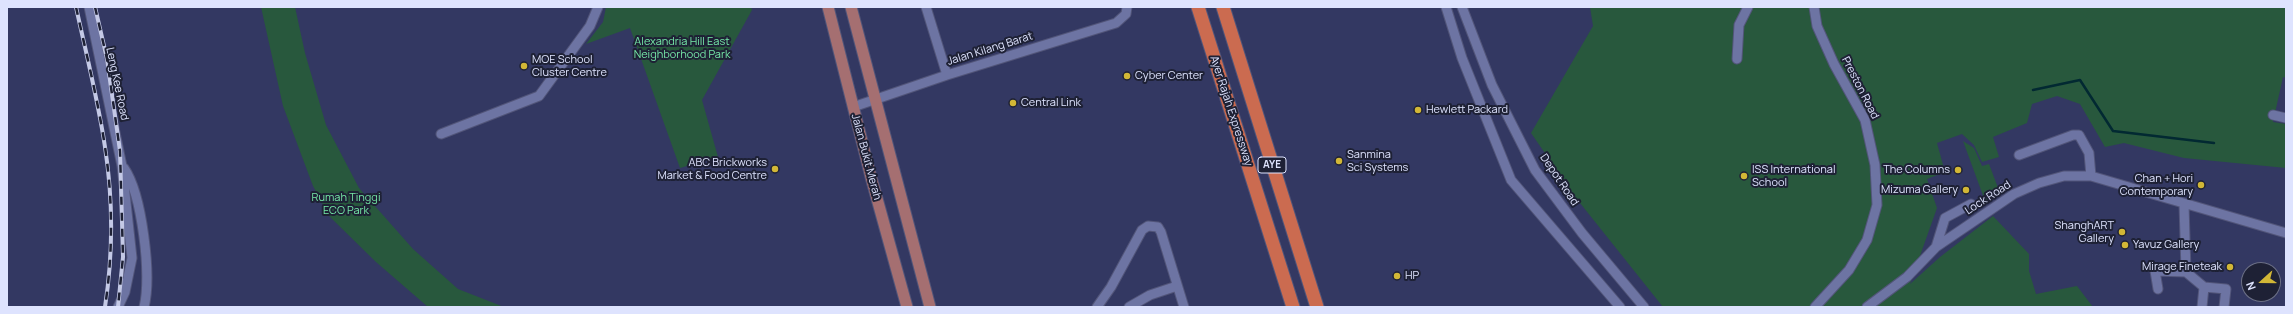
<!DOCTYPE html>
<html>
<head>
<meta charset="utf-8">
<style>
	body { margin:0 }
	#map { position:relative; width:2293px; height:314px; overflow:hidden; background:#333862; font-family:Manrope,sans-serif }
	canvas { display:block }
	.frame { position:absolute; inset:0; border:8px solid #dee3fe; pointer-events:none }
	.north { position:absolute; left:2241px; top:262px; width:40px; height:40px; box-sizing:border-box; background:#1e2135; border:1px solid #6b6f85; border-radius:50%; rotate:249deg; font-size:11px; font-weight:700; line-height:16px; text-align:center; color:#dee3fe }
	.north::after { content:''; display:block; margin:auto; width:14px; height:18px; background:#d2b736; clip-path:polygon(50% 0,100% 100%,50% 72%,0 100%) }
</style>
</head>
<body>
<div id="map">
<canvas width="2293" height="314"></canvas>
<div class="frame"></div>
<div class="north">N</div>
</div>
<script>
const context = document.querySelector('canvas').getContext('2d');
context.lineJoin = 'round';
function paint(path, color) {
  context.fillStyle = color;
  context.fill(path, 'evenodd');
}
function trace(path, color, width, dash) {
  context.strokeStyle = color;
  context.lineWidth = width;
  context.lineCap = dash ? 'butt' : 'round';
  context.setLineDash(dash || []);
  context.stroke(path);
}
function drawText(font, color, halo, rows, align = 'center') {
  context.font = font + ' Manrope,sans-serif';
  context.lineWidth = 4;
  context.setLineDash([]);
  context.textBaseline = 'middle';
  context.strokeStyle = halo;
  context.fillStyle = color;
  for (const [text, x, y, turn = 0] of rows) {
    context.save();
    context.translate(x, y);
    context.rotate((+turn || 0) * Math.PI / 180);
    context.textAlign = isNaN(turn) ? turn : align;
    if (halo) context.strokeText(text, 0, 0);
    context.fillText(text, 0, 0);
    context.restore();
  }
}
paint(new Path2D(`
	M261 7H295L305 53 326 125 359 188 413 249 458 289 504 307H428L376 262 329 216 313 186 283 106Z
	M606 7H751L752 10 702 100 718 157 680 168 630 28 586 44 603 22Z
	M1590 7H2286V78L2283 77 2273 122 2286 124V168L2184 158 2124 143 2105 147 2080 104 2057 96 2032 104 2027 123 1993 137 1999 157 1982 162 1974 145 1962 134 1937 143 1945 172 1927 179 1937 208 1910 284 1940 257 1993 216 2029 254V271L2036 294 2077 286 2093 307H1663L1576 198 1531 133 1593 26Z
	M1963 141 1974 148 1982 166 1989 164 2000 193 1985 201Z`), '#28583d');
trace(new Path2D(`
	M2033 90 2080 80 2113 131 2214 143`), '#022932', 2.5);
const minor = new Path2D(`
	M89 7 122 166 132 258 125 292 118 307
	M926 7 947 75
	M1446 7 1462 58 1511 180 1620 307
	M1462 7 1492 85 1535 170 1582 233 1644 307
	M1814 7 1817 26 1834 64 1865 120 1875 165 1877 205 1867 240 1849 270 1815 307
	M1737 59 1739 25 1748 7
	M853 107 947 75 1116 23 1126 14 1127 7
	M2273 115 2286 118
	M441 134 539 96 590 26 598 7
	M2019 155 2073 135H2079L2089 153 2091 176
	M124 168C142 194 152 276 144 307
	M2184 204 2186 272
	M1936 247 1945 218 1971 204
	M2158 289 2155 271 2186 272 2204 287 2226 289 2224 307
	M1097 307 1111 287 1142 230 1148 226 1158 227 1161 232 1184 307
	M1129 307 1150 295 1177 286
	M1867 307 1907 277 1936 247 2014 194 2039 183 2064 176H2091L2286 233
	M2202 307 2204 287`);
const major = new Path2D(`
	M828 7 871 177 907 307
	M851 7 930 307`);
const highway = new Path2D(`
	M1198 7 1293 307
	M1223 7 1317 307`);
trace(minor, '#525579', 11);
trace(major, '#525579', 13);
trace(highway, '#525579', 15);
trace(minor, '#6d74a3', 9);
trace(major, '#a56f71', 11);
trace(highway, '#cb6b50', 13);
const rail = new Path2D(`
	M76 7C86 53 98 100 105 147 113 199 113 255 105 307
	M95 7 107 59 120 151 123 257 118 307`);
trace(rail, '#c4c9e6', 4);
trace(rail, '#1e2135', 2.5, [8]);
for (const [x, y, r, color] of [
	[524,66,4,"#d2b736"],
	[1127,76,4,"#d2b736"],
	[1013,103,4,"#d2b736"],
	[1418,110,4,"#d2b736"],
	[1339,161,4,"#d2b736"],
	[775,169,4,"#d2b736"],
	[1958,170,4,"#d2b736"],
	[1744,176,4,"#d2b736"],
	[2201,185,4,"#d2b736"],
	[1966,190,4,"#d2b736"],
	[2122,232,4,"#d2b736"],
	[2125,245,4,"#d2b736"],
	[2230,267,4,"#d2b736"],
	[1397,276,4,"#d2b736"]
]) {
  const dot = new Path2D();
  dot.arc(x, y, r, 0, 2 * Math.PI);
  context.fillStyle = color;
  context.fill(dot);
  trace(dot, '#1e2135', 1.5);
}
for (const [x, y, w] of [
	[1272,165,28]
]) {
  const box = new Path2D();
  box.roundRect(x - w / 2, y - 8, w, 16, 3);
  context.fillStyle = '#1e2135';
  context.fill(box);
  trace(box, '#dee3fe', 1);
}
drawText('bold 10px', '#dee3fe', null, [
	["AYE",1272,165]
]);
drawText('11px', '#76e9a8', '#1e2135', [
	["Alexandria Hill East",682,42],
	["Neighborhood Park",682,55],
	["Rumah Tinggi",346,198],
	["ECO Park",346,211]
]);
drawText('11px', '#dee3fe', '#1e2135', [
	["Jalan Kilang Barat",990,49,-17],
	["Leng Kee Road",117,84,78],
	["Preston Road",1860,88,63],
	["Ayer Rajah Expressway",1231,111,72],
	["Jalan Bukit Merah",866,157,75],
	["Depot Road",1559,180,56],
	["Lock Road",1988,198,-33]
]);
drawText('11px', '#dee3fe', '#1e2135', [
	["MOE School",532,60],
	["Cluster Centre",532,73],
	["Cyber Center",1135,76],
	["Central Link",1021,103],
	["Hewlett Packard",1426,110],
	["Sanmina",1347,155],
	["Sci Systems",1347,168],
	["ABC Brickworks",767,163,"right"],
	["Market & Food Centre",767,176,"right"],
	["ISS International",1752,170],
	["School",1752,183],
	["The Columns",1950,170,"right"],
	["Chan + Hori",2193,179,"right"],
	["Contemporary",2193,192,"right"],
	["Mizuma Gallery",1958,190,"right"],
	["ShanghART",2114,226,"right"],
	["Gallery",2114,239,"right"],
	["Yavuz Gallery",2133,245],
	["Mirage Fineteak",2222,267,"right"],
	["HP",1405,276]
], 'left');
</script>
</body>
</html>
